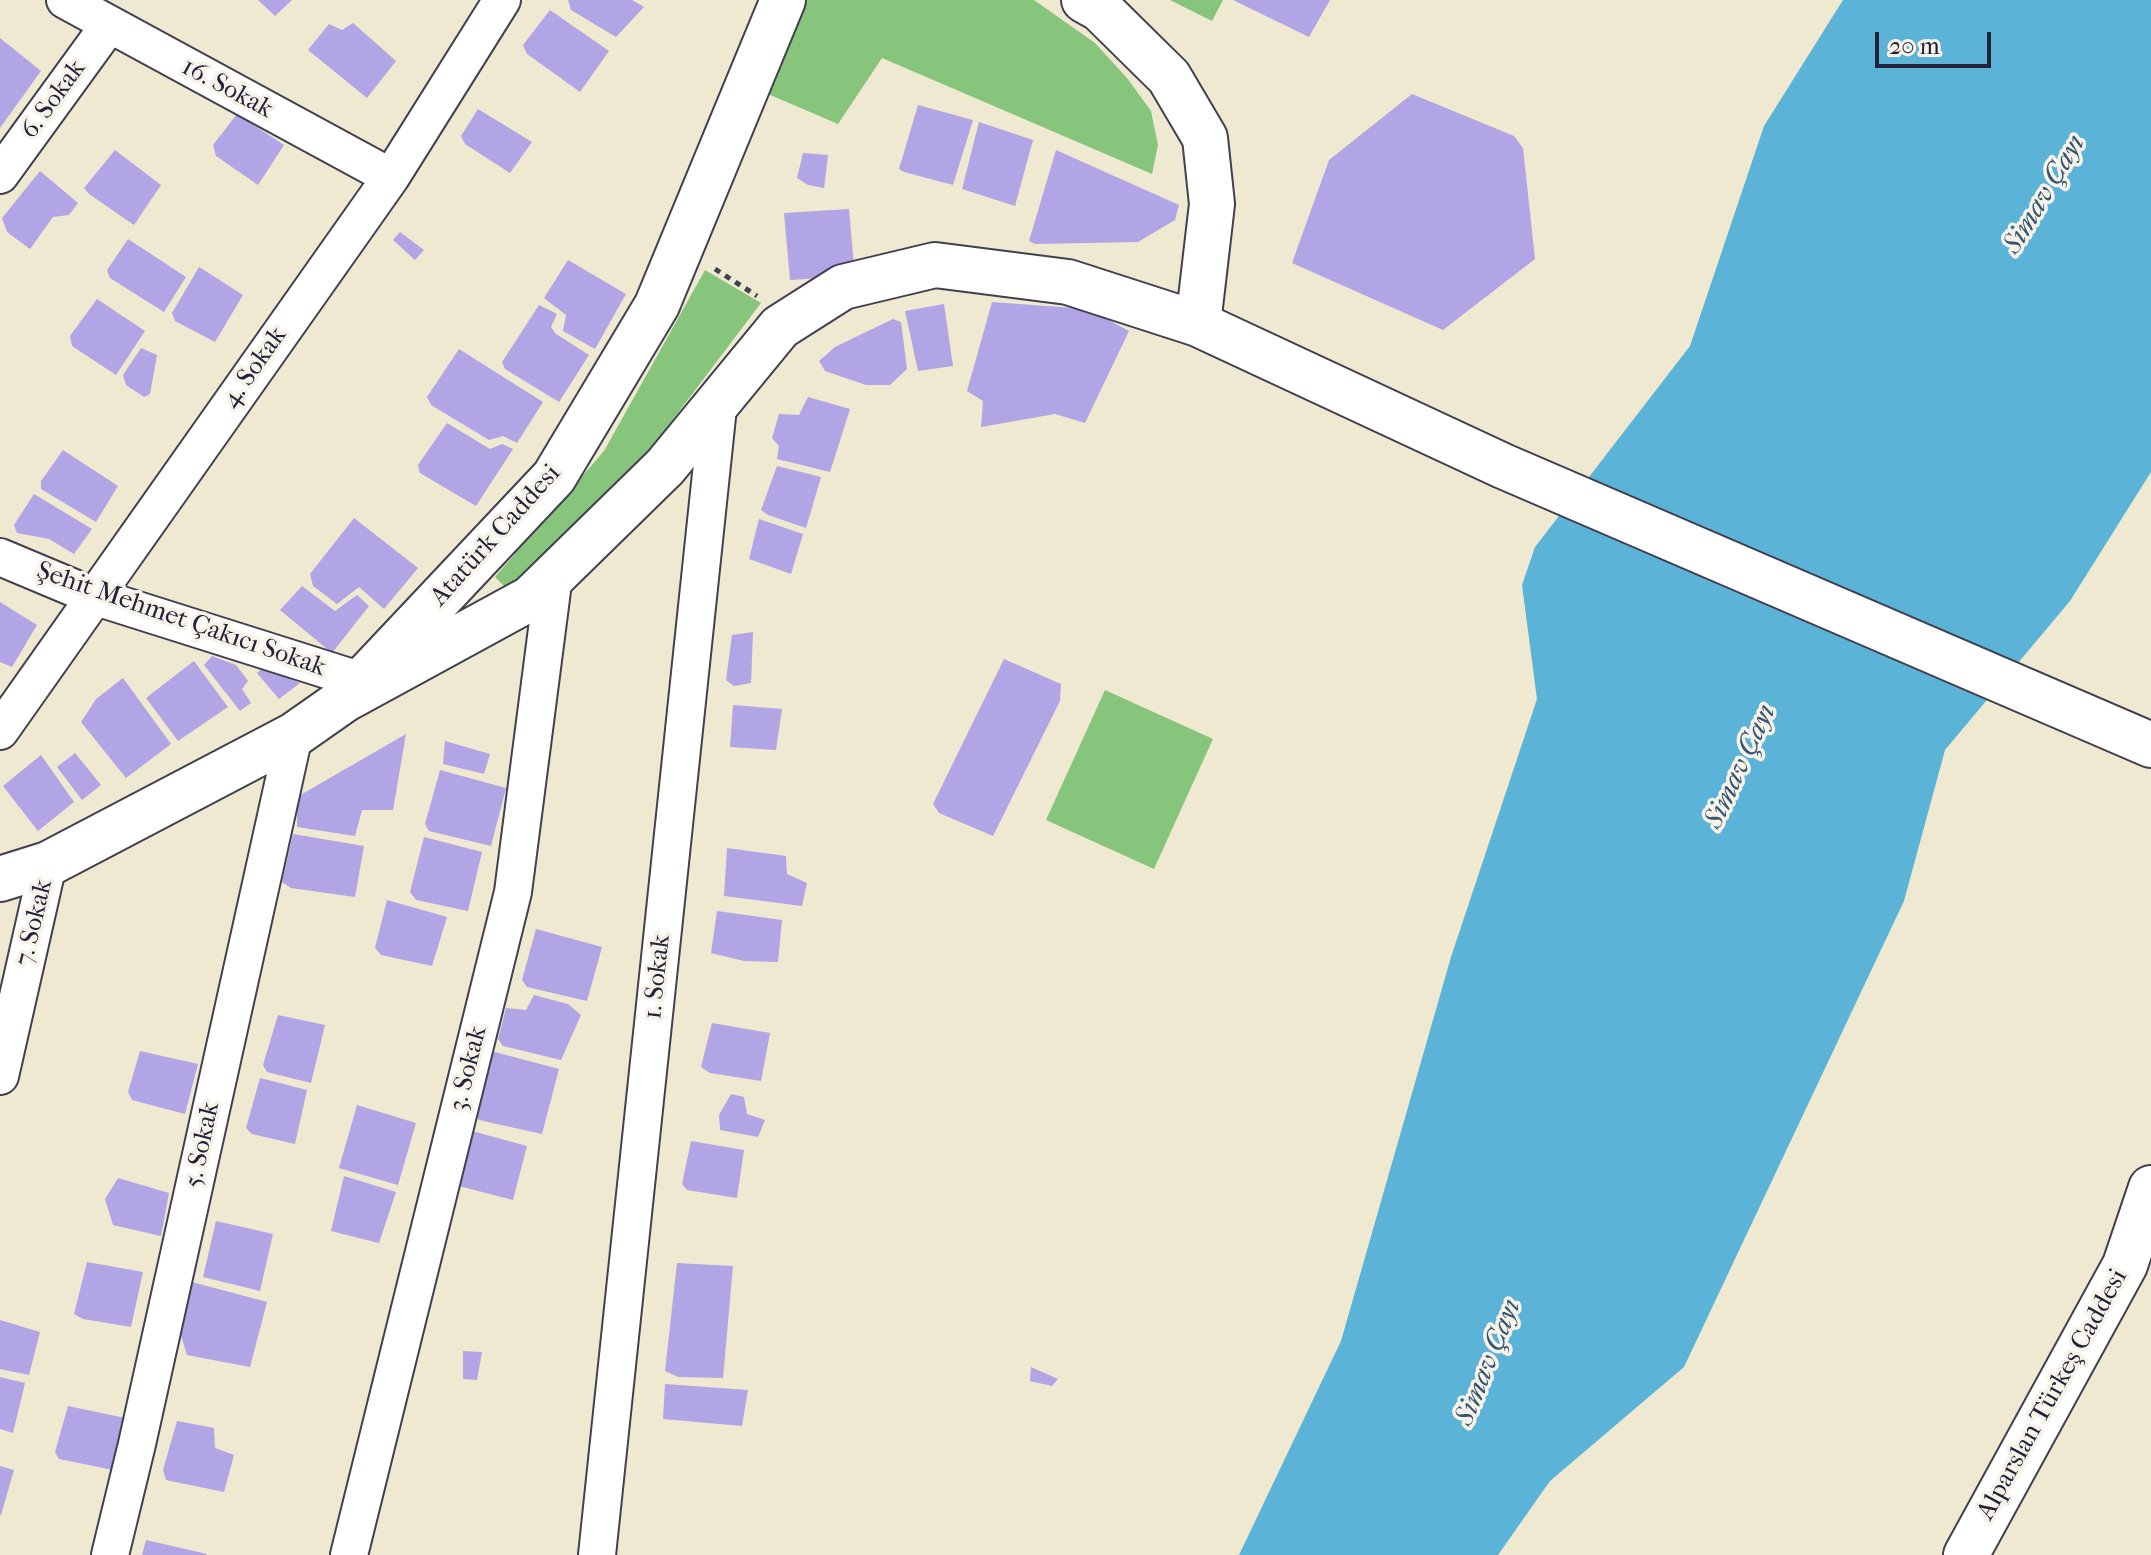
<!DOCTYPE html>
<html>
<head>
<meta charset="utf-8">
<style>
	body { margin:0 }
	#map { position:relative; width:2151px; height:1555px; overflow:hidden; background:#eee9d0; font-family:"IM FELL French Canon",serif }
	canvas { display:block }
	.scale { position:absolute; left:1875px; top:32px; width:116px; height:36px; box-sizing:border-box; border:4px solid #22223b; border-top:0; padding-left:10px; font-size:24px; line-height:28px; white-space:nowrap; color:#22223b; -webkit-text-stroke:6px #f7f3e8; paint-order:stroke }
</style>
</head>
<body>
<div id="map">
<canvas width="2151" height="1555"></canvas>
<div class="scale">20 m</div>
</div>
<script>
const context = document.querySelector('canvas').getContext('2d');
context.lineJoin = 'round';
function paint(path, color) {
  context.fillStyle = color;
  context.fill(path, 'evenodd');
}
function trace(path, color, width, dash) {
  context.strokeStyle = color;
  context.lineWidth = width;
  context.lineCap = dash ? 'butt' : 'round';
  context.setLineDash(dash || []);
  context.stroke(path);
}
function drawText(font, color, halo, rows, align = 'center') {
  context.font = font + ' "IM FELL French Canon",serif';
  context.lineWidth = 7;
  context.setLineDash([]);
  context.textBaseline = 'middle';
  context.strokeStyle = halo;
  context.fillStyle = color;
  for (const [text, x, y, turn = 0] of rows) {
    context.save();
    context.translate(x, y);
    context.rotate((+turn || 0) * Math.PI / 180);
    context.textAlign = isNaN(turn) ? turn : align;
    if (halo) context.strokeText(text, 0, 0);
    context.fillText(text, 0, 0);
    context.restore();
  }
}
paint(new Path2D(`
	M804 0H1034L1095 43 1127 78 1151 111 1158 145 1152 174 882 58 838 124 768 94Z
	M1170 0H1223L1212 21Z
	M705 270 761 303 646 455 512 594 495 577 604 451Z
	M1105 690 1213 739 1154 869 1046 820Z`), '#88c57c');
paint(new Path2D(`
	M1843 0H2151V472L2070 601 1945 750 1904 901 1684 1367 1550 1481 1498 1555H1239L1341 1341 1451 957 1537 699 1522 585 1535 547 1690 346 1764 126Z`), '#5bb4d8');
paint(new Path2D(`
	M258 0H292L275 16Z
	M568 0H632L644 7 616 37 571 10Z
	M1233 0H1330L1309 37Z
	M550 10 609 51 580 92 527 54 523 45Z
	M353 23 396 61 367 98 308 50 329 24 342 30Z
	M0 38 41 71 0 128Z
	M1412 94 1514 136 1523 148 1535 259 1443 330 1292 263 1329 160Z
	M918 105 973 120 953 185 904 172 899 169Z
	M478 109 532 142 510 173 465 144 461 136Z
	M237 114 284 145 258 185 216 156 213 145Z
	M979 122 1033 140 1015 206 962 189Z
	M115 150 161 185 134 225 89 194 84 188Z
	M1056 150 1179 205 1175 220 1138 242 1035 244 1029 241Z
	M803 153 828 155 824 188 808 185 797 178Z
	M40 171 78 203 69 215 53 217 30 249 7 232 2 218Z
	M849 209 855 276 790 280 784 213Z
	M400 232 424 250 415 260 393 240Z
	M128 239 186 277 164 312 110 278 107 270Z
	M568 260 626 294 595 349 563 331 566 315 544 298Z
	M199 267 243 295 215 342 175 321 172 313Z
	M97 299 145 331 116 375 72 346 70 336Z
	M992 302 1088 309 1129 331 1085 423 1055 414 981 427 983 401 967 391Z
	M944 304 953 366 918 371 905 311Z
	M539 305 557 314 551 327 556 334 589 355 559 402 505 369 502 362Z
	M893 319 901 322 907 369 890 385H866L825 371 819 361 835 347Z
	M141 348 157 355 150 394 144 397 126 385 123 375Z
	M459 349 543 402 517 443 503 436 489 440 431 405 427 397Z
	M808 397 850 409 830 472 777 459 779 446 772 438 779 414 799 415Z
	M447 423 490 449 502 444 513 449 476 506 420 473 418 465Z
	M63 450 118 486 96 522 41 489V481Z
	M777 466 821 477 806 528 768 515 761 510Z
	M34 494 92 529 74 554 49 539 17 533 14 525Z
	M354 518 418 568 384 609 359 587 337 604 313 586 310 574Z
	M759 519 803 534 791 574 749 559Z
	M302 586 335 611 357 595 369 606 332 653 280 610Z
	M0 602 37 625 12 667 0 662Z
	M753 632 751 683 734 686 726 680 732 635Z
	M212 656 236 665 248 681 242 689 251 703 240 711 204 665Z
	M1004 659 1061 684 1060 701 993 836 939 813 933 804Z
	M194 661 228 707 178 741 146 698Z
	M263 668 300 683 279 699 257 673Z
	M123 678 171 744 126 778 81 722 96 699Z
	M733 705 782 709 776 750 730 747Z
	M406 734 393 810H362L355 836 297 827V797Z
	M445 741 490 754 484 774 443 764Z
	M75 753 101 785 82 800 57 767Z
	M41 755 74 802 38 831 3 786Z
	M440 770 506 788 491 846 429 831 425 824Z
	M293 834 364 846 355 897 291 888 282 882Z
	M424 837 482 852 468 911 416 900 410 892Z
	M727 848 786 856 787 874 807 883 802 906 724 896Z
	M387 900 447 917 432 966 381 955 375 948Z
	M717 911 782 920 778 962 744 961 711 953Z
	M536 929 602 947 587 1001 527 987 522 980Z
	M534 995 568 1004 581 1015 561 1060 503 1046 498 1039 506 1008 526 1010Z
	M278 1015 325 1025 311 1083 267 1072 263 1065Z
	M712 1023 770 1033 761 1081 710 1073 701 1067Z
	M140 1051 198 1064 185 1114 132 1100 128 1092Z
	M491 1051 559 1069 542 1134 479 1120 474 1113Z
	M260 1078 307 1090 295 1144 252 1134 246 1128Z
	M731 1094 744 1097 747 1114 765 1120 758 1137 720 1130 719 1115Z
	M357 1105 416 1123 398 1185 339 1168Z
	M472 1131 527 1146 513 1200 459 1186Z
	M691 1141 744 1150 737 1198 687 1190 682 1184Z
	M344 1176 396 1192 379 1243 331 1231Z
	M118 1178 169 1193 161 1236 113 1225 105 1199Z
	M216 1221 273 1234 260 1291 203 1277Z
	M87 1262 143 1272 131 1327 83 1319 74 1314Z
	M677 1263 733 1266 723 1378 678 1377 665 1371Z
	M192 1282 267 1302 250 1367 187 1355 179 1329Z
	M0 1320 40 1332 29 1375 0 1369Z
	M463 1351 482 1352 477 1380 463 1379Z
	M1031 1367 1058 1379 1052 1386 1030 1381Z
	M0 1377 25 1383 13 1433 0 1429Z
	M665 1384 748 1390 742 1426 663 1419Z
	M68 1406 125 1418 113 1470 59 1459 55 1452Z
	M177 1421 214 1428 215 1448 234 1455 224 1492 166 1480 163 1470Z
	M0 1466 14 1470 1 1515H0Z
	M146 1540 207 1554 206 1555H142Z`), '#b1a5e5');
const street = new Path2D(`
	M65 0 391 177
	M0 175 109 25
	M0 557 93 596 362 681
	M0 731 391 177 502 0
	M0 1076 48 864
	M110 1555 137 1444 294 735
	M349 1555 513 892 554 575
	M597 1555 719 398`);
const secondary = new Path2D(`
	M1084 0 1100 9 1169 77 1205 138 1212 204 1198 324
	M344 700 531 598 665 467 780 327 843 287 935 265 1068 282 1198 324 1503 466 2151 745
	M0 879 48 864 294 735 344 700 554 477 657 305 783 0
	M1966 1555 2125 1265 2151 1188`);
trace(street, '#414051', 40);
trace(secondary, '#414051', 48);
trace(new Path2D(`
	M715 269 757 296`), '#414051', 5, [6, 6]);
trace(street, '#fff', 36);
trace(secondary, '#fff', 44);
drawText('26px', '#22223b', '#f7f3e8', [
	["16. Sokak",227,89,28],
	["6. Sokak",54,100,-54],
	["4. Sokak",255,368,-55],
	["Atatürk Caddesi",496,536,-48],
	["Şehit Mehmet Çakıcı Sokak",181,620,19],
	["7. Sokak",35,923,-77],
	["1. Sokak",658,977,-84],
	["3. Sokak",469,1069,-76],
	["5. Sokak",203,1145,-78],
	["Alparslan Türkeş Caddesi",2053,1395,-61]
]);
drawText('italic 28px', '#365572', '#f7f3e8', [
	["Simav Çayı",2045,195,-59],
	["Simav Çayı",1741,767,-65],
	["Simav Çayı",1489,1363,-68]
]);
</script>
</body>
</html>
